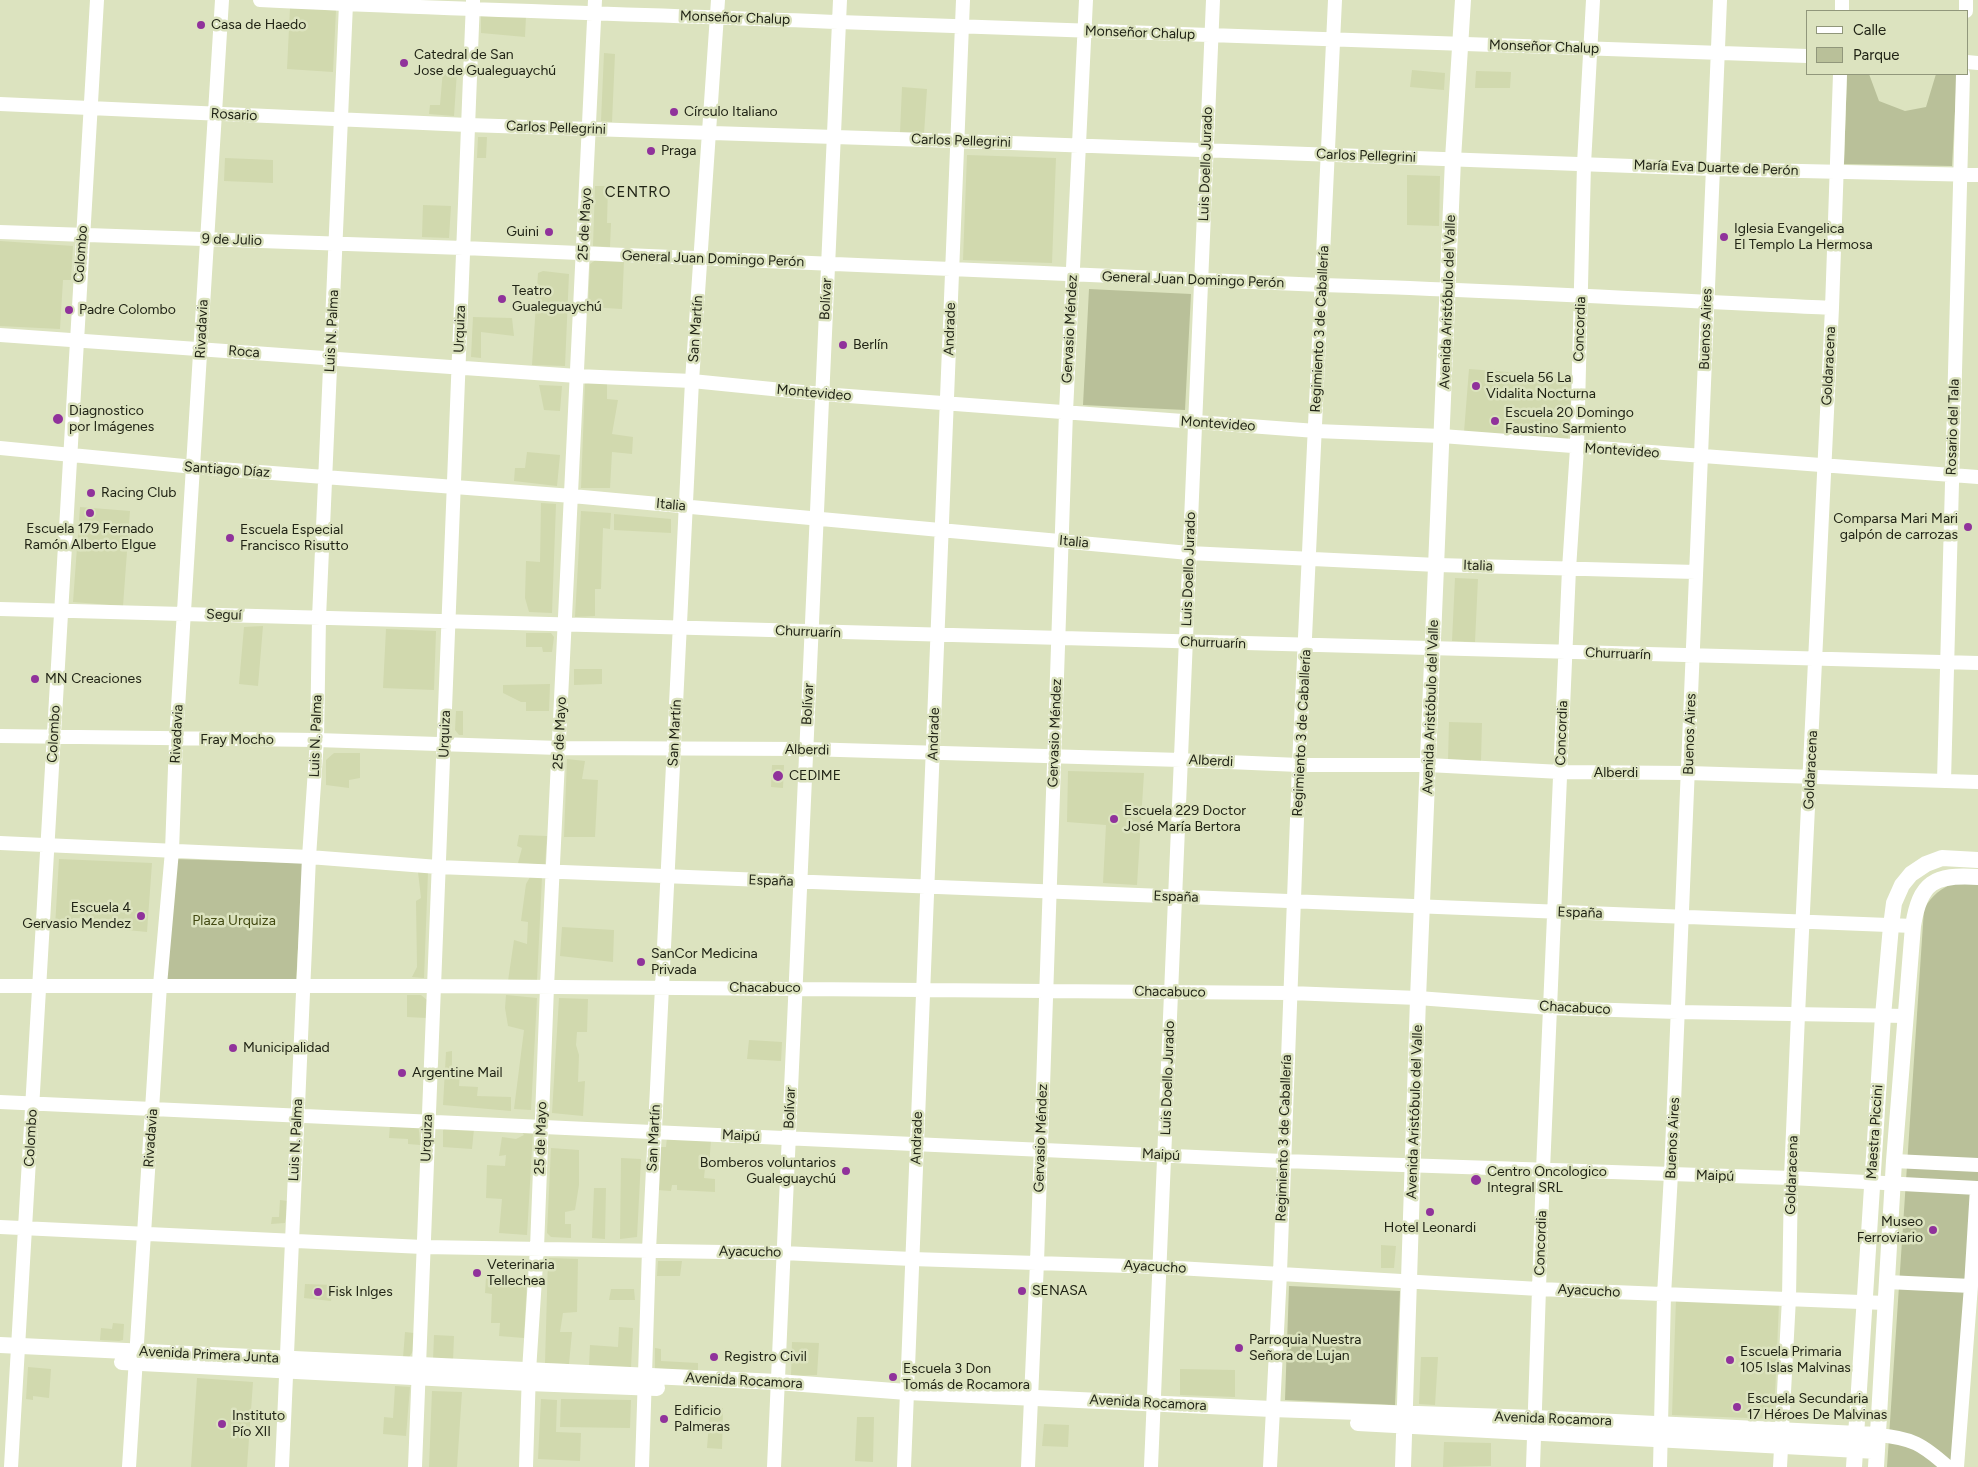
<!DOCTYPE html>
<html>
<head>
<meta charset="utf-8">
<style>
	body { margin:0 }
	#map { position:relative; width:1978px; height:1467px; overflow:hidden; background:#dce3bf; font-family:Figtree,sans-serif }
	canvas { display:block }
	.legend { position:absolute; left:1806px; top:10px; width:162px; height:65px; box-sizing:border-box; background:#dce3bf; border:1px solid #91977b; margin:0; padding:6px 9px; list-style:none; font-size:15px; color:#212416 }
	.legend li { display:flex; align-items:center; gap:10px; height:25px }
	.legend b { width:25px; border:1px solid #91977b }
</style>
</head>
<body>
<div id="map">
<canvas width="1978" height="1467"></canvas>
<ul class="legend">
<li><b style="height:6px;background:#fff"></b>Calle</li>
<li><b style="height:14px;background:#b9c099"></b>Parque</li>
</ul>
</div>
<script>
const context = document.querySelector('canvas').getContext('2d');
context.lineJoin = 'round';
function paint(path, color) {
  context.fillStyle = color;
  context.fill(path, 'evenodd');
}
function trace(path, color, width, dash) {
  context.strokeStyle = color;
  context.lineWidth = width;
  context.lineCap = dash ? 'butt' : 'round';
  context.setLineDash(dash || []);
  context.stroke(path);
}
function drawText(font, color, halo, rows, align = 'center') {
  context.font = font + ' Figtree,sans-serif';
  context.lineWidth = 5;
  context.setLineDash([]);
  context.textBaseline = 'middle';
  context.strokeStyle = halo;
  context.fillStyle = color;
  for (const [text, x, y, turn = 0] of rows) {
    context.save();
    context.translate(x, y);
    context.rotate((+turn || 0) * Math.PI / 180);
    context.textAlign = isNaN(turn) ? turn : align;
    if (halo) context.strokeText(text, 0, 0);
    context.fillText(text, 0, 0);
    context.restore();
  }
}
paint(new Path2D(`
	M290 8 336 10 333 72 287 69Z
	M481 16H526L525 37 481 33Z
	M604 53 615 54 612 122 601 121Z
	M443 70 457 71 454 116 429 114 430 105H440Z
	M1412 70 1445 73 1444 90 1410 87Z
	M1476 71 1511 72 1510 88H1475Z
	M902 87 927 89 924 134 900 133Z
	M478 137H487L486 158H477Z
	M967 155 1056 158 1052 263 963 260Z
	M225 158 273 160V183L224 181Z
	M1407 175 1440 176 1439 226 1407 225Z
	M595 186H608L607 223H611L610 247 593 246Z
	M423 205 451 206 449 238 422 237Z
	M0 241 73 246 71 280H63L60 329 0 326Z
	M597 259 624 260 622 309 588 307 590 264Z
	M543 271 569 274 565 366 532 365 538 273Z
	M473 317 512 318 514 336 481 332V358L471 357Z
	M1469 369 1573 377 1568 440 1464 432Z
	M585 383H607V399L618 400 612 434 633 437 632 454 612 452 610 488H581Z
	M539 385 562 386 560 411 544 410Z
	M527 452 560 455 557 486 514 481 515 468H525Z
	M541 503 556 504 552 613 529 612 525 598 526 561 540 562Z
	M80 507 130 511 123 606 73 602Z
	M581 511 611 513 610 529 603 528 601 589H595V616L575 617Z
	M614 514 671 519V533L614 530Z
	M1455 578 1478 579 1475 642 1452 641Z
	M263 626 258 686 239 684 244 627Z
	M386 629 436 631 434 690 383 688Z
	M526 633H551L554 637 552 652H543L542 647H526Z
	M574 669H602V684L574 685Z
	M550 684 549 711H526V702H521L503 693V685Z
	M456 711H463V735H459L455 730Z
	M1449 722 1482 723 1481 761 1448 760Z
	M334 753H360V778L349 780V788L326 785V760Z
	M567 759 585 761 582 779 598 780 595 837H564Z
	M772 765H784L783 788 771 787Z
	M1068 771 1144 773 1137 885 1103 883 1106 825 1067 822Z
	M519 835 547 836 545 865 518 863 522 848 517 846Z
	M59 859 152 863 147 932 117 929V920L73 918 72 927H55Z
	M418 872H428L424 978 412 977 417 967 416 901 421 898Z
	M530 877H542L537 980 508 981 514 940 527 944 528 922 521 921 526 884Z
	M562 927 614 930 613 962 560 956Z
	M407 995H421L427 1000 426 1018 407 1017Z
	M506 995 537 998 531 1110 514 1109 524 1030 508 1026 505 1008Z
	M559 998 588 999 587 1032H577L576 1045 579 1055 578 1082 585 1081 583 1116 552 1113Z
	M749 1040 782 1042 781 1061 747 1059Z
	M452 1051V1070L460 1071 459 1086 478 1087 477 1096 511 1097V1111L443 1105 446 1052Z
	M390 1125 419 1128 420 1145 408 1144V1139L389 1138Z
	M446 1127 474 1129 472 1149 443 1147V1130Z
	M521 1131 533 1132 527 1235 499 1233 502 1199 486 1198 487 1165 505 1166 506 1155 499 1156 502 1137 516 1139 524 1135Z
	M667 1137 711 1139 709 1168H705L704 1178 715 1179V1192L677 1190V1185H672L671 1191 657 1190 660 1147H666Z
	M551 1148 579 1150V1185L575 1210 565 1212V1224H571V1238L551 1237 547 1233Z
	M621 1158 641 1159 637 1237 620 1239Z
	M594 1188H606L605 1239 592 1238Z
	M280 1200 288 1201 285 1223 271 1224 272 1217H279Z
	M1381 1245 1396 1246 1394 1268H1381Z
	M548 1258 578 1259 577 1312 563 1313 560 1332H572L569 1364 545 1363Z
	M658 1261H682L680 1276H657Z
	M486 1278 527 1280 524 1338 499 1336 500 1323H491L492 1294 485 1293Z
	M305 1284 333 1285 331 1301 304 1298Z
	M611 1289H634L635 1300H609Z
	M1676 1299 1779 1303 1774 1419 1672 1415Z
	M113 1323 124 1324 123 1340 119 1341 100 1340 101 1328 112 1329Z
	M619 1327 633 1328 631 1368 589 1366 590 1345 618 1347Z
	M405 1332 414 1333 413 1351 408 1359 403 1358Z
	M434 1335 454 1336 453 1361H433Z
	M792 1342 819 1343 817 1375 791 1376Z
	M655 1348 661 1349V1361L698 1363V1372L655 1370Z
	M1421 1357H1438L1435 1405 1419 1404Z
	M28 1367 51 1369 49 1398 33 1396V1400L26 1399Z
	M1180 1369 1235 1370V1397L1180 1395Z
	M197 1378 253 1382 247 1467H191Z
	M395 1386 410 1387 406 1436 383 1434 384 1417 393 1418Z
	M432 1391 462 1392 457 1467H429Z
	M541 1399 557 1400 556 1432 581 1433 580 1461 538 1459Z
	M561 1399 631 1400 630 1428 560 1427Z
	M723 1408 722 1449 707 1448 710 1410Z
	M857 1417H874L873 1462 855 1461Z
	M1044 1424 1069 1425 1068 1447 1042 1446Z
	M1444 1442 1491 1443V1466L1443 1467Z`), '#d1d9ae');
paint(new Path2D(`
	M1847 74H1869L1879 101 1905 111 1926 107 1936 74H1957L1952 166 1844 164Z
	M1089 289 1191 294 1185 410 1083 405Z
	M173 859 303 863 296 983 166 980Z
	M1957 882 1978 883V1188L1958 1467H1887L1924 909C1932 895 1941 888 1957 882Z
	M1289 1286 1400 1291 1395 1405 1285 1400Z`), '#b9c099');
trace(new Path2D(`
	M260 0C453 10 646 14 839 22L1807 56
	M1842 11V0
	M1966 11V0
	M1967 62 1978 63
	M0 104 468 125 957 141 1713 169 1978 175
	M0 232 463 248 1322 285C1492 290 1662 300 1832 308
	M0 335 577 376 692 381 822 394 1316 431 1442 436 1978 477
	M0 448 194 467 572 496 1189 553 1437 565 1696 572
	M0 609 1978 663
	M0 736 317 740 559 748 806 749 1181 760 1299 765H1428L1561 772 1688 773 1978 782
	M1944 781 1963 74
	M0 843 309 857 438 867 1913 926
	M0 986H434L1290 993 1418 998 1551 1008 1678 1012 1906 1016
	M0 1102 1283 1161 1791 1178 1977 1188 1971 1286 1887 1282
	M1894 1161 1978 1165
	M0 1227 423 1247 783 1253 912 1259 1160 1267 1539 1289 1885 1303
	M1878 1435C1912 1438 1922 1444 1948 1467
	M11 1467 97 0
	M129 1467 160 985 172 851 176 740 222 0
	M282 1467 309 857 317 740 319 618 346 4
	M415 1467 473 1
	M526 1467 529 1371 537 1248 547 987 595 0
	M642 1467 649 1250 692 381 718 0
	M774 1467 840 0
	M904 1467 963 0
	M1028 1467 1037 1262 1066 412 1086 0
	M1151 1467 1213 0
	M1270 1467 1280 1273 1299 765 1335 0
	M1533 1467 1543 1170 1569 569 1577 448 1584 164 1593 0
	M1660 1467 1664 1295 1671 1174 1720 0
	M1780 1467 1789 1298 1791 1178 1798 1015 1832 308 1840 74
	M1957 1467 1971 1286`), '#fff', 14);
trace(new Path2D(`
	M0 1345 777 1382 907 1392 1272 1409 1534 1418 1878 1435
	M122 1362 529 1383 657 1388
	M1358 1423 1877 1451
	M1403 1467 1418 998 1453 159 1463 0
	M1854 1467 1883 1016 1891 926 1894 903 1902 885 1911 874 1926 864 1942 858 1978 860
	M1876 1467 1894 1161 1913 926C1920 882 1934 874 1978 877`), '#fff', 16);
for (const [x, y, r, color] of [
	[201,25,5,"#90329b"],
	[404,63,5,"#90329b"],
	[674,112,5,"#90329b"],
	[651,151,5,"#90329b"],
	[549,232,5,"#90329b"],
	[1724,237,5,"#90329b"],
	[502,299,5,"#90329b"],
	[69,310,5,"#90329b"],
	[843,345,5,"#90329b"],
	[1476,386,5,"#90329b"],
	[58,419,6,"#90329b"],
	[1495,421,5,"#90329b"],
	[91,493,5,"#90329b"],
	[90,513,5,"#90329b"],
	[1968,527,5,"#90329b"],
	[230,538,5,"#90329b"],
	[35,679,5,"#90329b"],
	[778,776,6,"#90329b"],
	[1114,819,5,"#90329b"],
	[141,916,5,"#90329b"],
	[641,962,5,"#90329b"],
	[233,1048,5,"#90329b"],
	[402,1073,5,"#90329b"],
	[846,1171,5,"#90329b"],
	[1476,1180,6,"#90329b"],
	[1430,1212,5,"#90329b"],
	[1933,1230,5,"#90329b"],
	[477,1273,5,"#90329b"],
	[1022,1291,5,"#90329b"],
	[318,1292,5,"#90329b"],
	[1239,1348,5,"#90329b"],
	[714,1357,5,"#90329b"],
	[1730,1360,5,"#90329b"],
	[893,1377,5,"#90329b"],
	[1737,1407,5,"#90329b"],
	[664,1419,5,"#90329b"],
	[222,1424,5,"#90329b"]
]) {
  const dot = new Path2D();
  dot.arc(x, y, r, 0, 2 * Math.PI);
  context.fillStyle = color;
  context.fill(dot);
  trace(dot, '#dce3bf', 2);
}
drawText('14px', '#212416', '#dce3bf', [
	["Monseñor Chalup",735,18,2],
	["Monseñor Chalup",1140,33,2],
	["Monseñor Chalup",1544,47,2],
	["Rosario",234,115,3],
	["Carlos Pellegrini",556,128,2],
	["Carlos Pellegrini",961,141,2],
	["Carlos Pellegrini",1366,156,2],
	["Luis Doello Jurado",1206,164,-88],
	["María Eva Duarte de Perón",1716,168,2],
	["25 de Mayo",585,224,-87],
	["9 de Julio",232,240,2],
	["Colombo",81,254,-86],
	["General Juan Domingo Perón",713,259,2],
	["General Juan Domingo Perón",1193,280,2],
	["Bolívar",826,299,-87],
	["Avenida Aristóbulo del Valle",1448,302,-88],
	["Rivadavia",202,329,-87],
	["Urquiza",460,329,-88],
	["San Martín",696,329,-86],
	["Andrade",950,329,-88],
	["Gervasio Méndez",1070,329,-87],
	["Regimiento 3 de Caballería",1320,329,-87],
	["Concordia",1580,329,-88],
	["Buenos Aires",1706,329,-88],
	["Luis N. Palma",332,331,-87],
	["Roca",244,352,4],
	["Goldaracena",1829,366,-87],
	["Montevideo",814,393,5],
	["Montevideo",1218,424,4],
	["Rosario del Tala",1953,427,-88],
	["Montevideo",1622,451,4],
	["Santiago Díaz",227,470,4],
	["Italia",671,505,5],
	["Italia",1074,542,5],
	["Italia",1478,566,2],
	["Luis Doello Jurado",1189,569,-88],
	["Seguí",224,615,2],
	["Churruarín",808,632,2],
	["Churruarín",1213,643,2],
	["Churruarín",1618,654,2],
	["Bolívar",808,704,-87],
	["Avenida Aristóbulo del Valle",1431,707,-88],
	["25 de Mayo",560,733,-87],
	["San Martín",675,733,-87],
	["Gervasio Méndez",1055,733,-88],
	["Regimiento 3 de Caballería",1302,733,-87],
	["Concordia",1562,733,-88],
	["Colombo",54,734,-87],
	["Rivadavia",177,734,-87],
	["Urquiza",445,734,-88],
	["Andrade",934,734,-88],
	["Buenos Aires",1690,734,-88],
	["Luis N. Palma",316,736,-88],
	["Fray Mocho",237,740],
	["Alberdi",807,750,1],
	["Alberdi",1211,761,3],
	["Goldaracena",1811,770,-87],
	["Alberdi",1616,773],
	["España",771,881,2],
	["España",1176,897,2],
	["España",1580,913,2],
	["Chacabuco",765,988],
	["Chacabuco",1170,992,1],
	["Chacabuco",1575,1008,3],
	["Luis Doello Jurado",1168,1078,-88],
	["Bolívar",790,1108,-88],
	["Avenida Aristóbulo del Valle",1415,1112,-88],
	["Maestra Piccini",1875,1132,-86],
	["Maipú",741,1136,3],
	["Colombo",31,1138,-87],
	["Rivadavia",151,1138,-86],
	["Urquiza",427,1138,-88],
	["25 de Mayo",541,1138,-88],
	["San Martín",654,1138,-87],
	["Andrade",917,1138,-88],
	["Gervasio Méndez",1041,1138,-88],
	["Regimiento 3 de Caballería",1284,1138,-88],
	["Buenos Aires",1673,1138,-87],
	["Luis N. Palma",296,1140,-87],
	["Maipú",1161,1155,3],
	["Goldaracena",1792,1175,-88],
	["Maipú",1715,1176,2],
	["Concordia",1541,1243,-88],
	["Ayacucho",750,1252,1],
	["Ayacucho",1155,1267,3],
	["Ayacucho",1589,1291,3],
	["Avenida Primera Junta",209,1355,3],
	["Avenida Rocamora",744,1381,3],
	["Avenida Rocamora",1148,1403,3],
	["Avenida Rocamora",1553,1419,2]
]);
drawText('14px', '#212416', '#dce3bf', [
	["Casa de Haedo",211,25],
	["Catedral de San",414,55],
	["Jose de Gualeguaychú",414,71],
	["Círculo Italiano",684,112],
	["Praga",661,151],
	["Iglesia Evangelica",1734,229],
	["El Templo La Hermosa",1734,245],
	["Guini",539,232,"right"],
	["Teatro",512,291],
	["Gualeguaychú",512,307],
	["Padre Colombo",79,310],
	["Berlín",853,345],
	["Escuela 56 La",1486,378],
	["Vidalita Nocturna",1486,394],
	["Diagnostico",69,411],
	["por Imágenes",69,427],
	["Escuela 20 Domingo",1505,413],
	["Faustino Sarmiento",1505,429],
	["Racing Club",101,493],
	["Comparsa Mari Mari",1958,519,"right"],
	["galpón de carrozas",1958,535,"right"],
	["Escuela 179 Fernado",90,529,"center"],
	["Ramón Alberto Elgue",90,545,"center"],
	["Escuela Especial",240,530],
	["Francisco Risutto",240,546],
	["MN Creaciones",45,679],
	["CEDIME",789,776],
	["Escuela 229 Doctor",1124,811],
	["José María Bertora",1124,827],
	["Escuela 4",131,908,"right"],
	["Gervasio Mendez",131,924,"right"],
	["SanCor Medicina",651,954],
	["Privada",651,970],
	["Municipalidad",243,1048],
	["Argentine Mail",412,1073],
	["Bomberos voluntarios",836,1163,"right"],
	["Gualeguaychú",836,1179,"right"],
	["Centro Oncologico",1487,1172],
	["Integral SRL",1487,1188],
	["Museo",1923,1222,"right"],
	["Ferroviario",1923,1238,"right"],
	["Hotel Leonardi",1430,1228,"center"],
	["Veterinaria",487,1265],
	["Tellechea",487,1281],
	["SENASA",1032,1291],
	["Fisk Inlges",328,1292],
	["Parroquia Nuestra",1249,1340],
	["Señora de Lujan",1249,1356],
	["Escuela Primaria",1740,1352],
	["105 Islas Malvinas",1740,1368],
	["Registro Civil",724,1357],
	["Escuela 3 Don",903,1369],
	["Tomás de Rocamora",903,1385],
	["Escuela Secundaria",1747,1399],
	["17 Héroes De Malvinas",1747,1415],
	["Edificio",674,1411],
	["Palmeras",674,1427],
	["Instituto",232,1416],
	["Pío XII",232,1432]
], 'left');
drawText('14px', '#424911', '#dce3bf', [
	["Plaza Urquiza",234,921]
]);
context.letterSpacing = '1px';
drawText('15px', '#212416', '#dce3bf', [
	["CENTRO",638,193]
]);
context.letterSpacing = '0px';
</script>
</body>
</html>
